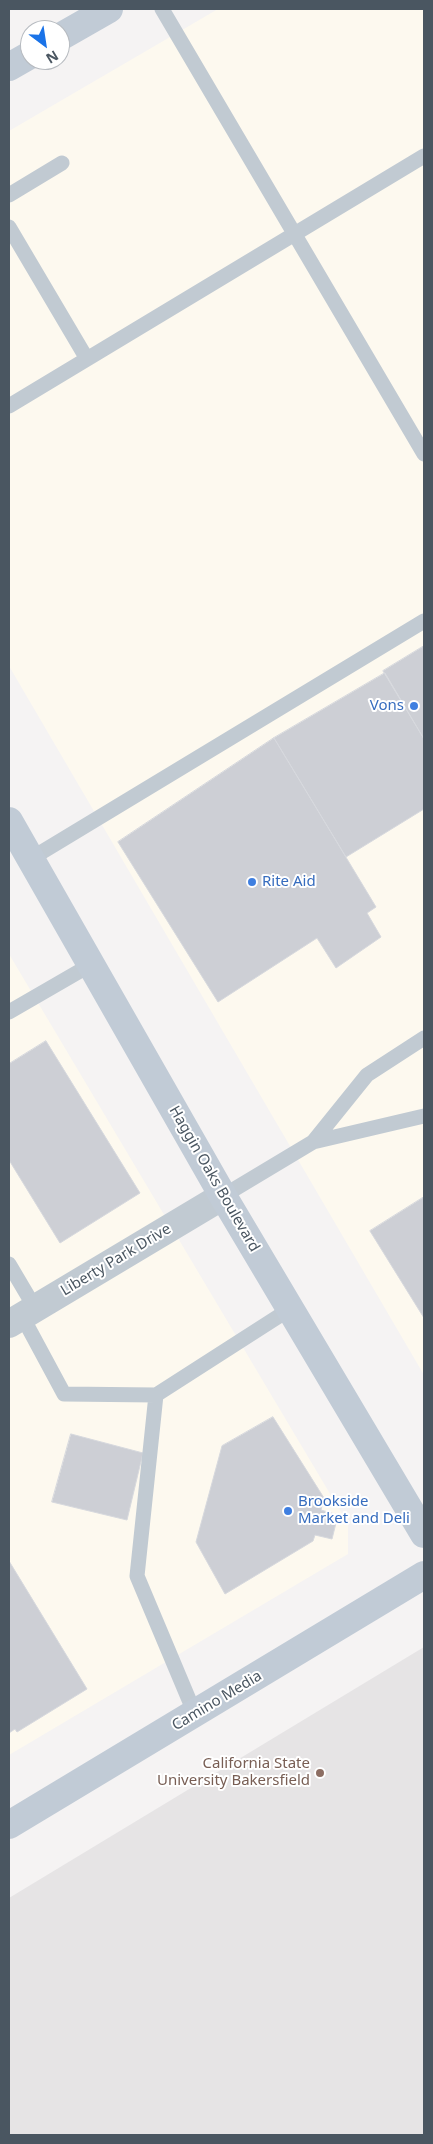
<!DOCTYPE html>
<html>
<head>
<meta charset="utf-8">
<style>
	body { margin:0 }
	#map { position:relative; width:433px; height:2144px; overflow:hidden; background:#f5f3f3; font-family:"Noto Sans",sans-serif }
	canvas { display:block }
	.frame { position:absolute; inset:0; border:10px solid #4a5661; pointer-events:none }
	.north { position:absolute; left:20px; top:20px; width:50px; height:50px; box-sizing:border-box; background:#fff; border:1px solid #b7bbc0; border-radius:50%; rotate:149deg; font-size:14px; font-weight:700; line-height:20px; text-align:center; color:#4a5661 }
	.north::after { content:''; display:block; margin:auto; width:18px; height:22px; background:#1a73e8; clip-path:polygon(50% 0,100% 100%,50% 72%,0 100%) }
</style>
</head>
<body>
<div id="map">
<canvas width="433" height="2144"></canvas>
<div class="frame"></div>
<div class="north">N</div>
</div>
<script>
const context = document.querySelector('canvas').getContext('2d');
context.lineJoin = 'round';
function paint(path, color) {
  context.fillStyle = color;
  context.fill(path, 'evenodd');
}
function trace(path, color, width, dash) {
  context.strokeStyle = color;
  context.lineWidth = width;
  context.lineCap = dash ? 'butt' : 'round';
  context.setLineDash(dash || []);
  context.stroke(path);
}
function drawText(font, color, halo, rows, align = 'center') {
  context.font = font + ' "Noto Sans",sans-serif';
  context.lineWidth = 4;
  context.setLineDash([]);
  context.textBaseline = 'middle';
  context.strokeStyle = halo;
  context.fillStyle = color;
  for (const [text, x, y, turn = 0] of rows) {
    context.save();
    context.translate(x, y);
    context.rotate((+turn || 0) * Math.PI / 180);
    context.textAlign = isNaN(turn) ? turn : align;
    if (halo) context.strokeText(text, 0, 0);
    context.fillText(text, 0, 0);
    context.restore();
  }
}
paint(new Path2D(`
	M218 9H424V1375L9 666V131Z
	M9 954 348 1524V1554L9 1755Z`), '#fdf9ef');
paint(new Path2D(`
	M424 1647V2135H9V1898Z`), '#e6e4e5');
const building = new Path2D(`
	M424 646V739L383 671Z
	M385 673 424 739V809L346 857 274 738Z
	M274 738 376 907 367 913 381 937 336 968 317 938 218 1002 118 842Z
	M46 1041 140 1193 60 1243 9 1160V1064Z
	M424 1197V1318L370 1231Z
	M273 1417 324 1498 321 1510 338 1515 332 1539 315 1535 313 1541 225 1594 196 1542 222 1446Z
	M71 1434 143 1453 127 1520 52 1502Z
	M9 1561 87 1689 17 1732 15 1729 9 1733Z`);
paint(building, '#cdcfd5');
trace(building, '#d7d9de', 1);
trace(new Path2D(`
	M162 9 424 454
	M9 195 62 163
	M9 227 87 359
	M9 406 424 156
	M32 858 424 621
	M9 1012 92 964
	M313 1142 367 1075 424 1038
	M223 1196 313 1142 424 1116
	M9 1264 35 1308
	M22 1316 64 1394 156 1395
	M195 1714 137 1576 156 1395 290 1309`), '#c1cad2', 15);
trace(new Path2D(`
	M9 1324 223 1196`), '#c1cad2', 28);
trace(new Path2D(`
	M60 37 109 9
	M9 67 30 55
	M9 821 223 1196 424 1534
	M9 1825 424 1575`), '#c1cbd6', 28);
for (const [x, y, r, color] of [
	[414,706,5,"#3f7fe0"],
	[252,882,5,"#3f7fe0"],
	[288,1511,5,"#3f7fe0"],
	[320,1773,5,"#8d6e63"]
]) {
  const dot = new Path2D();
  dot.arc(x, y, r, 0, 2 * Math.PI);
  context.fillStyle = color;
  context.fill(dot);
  trace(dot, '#fff', 2);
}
drawText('15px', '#366cbe', '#fff', [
	["Vons",404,706,"right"],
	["Rite Aid",262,882],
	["Brookside",298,1502],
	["Market and Deli",298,1519]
], 'left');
drawText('15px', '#4a5661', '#fff', [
	["Haggin Oaks Boulevard",214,1179,60],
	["Liberty Park Drive",116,1260,-31],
	["Camino Media",217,1701,-31]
]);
drawText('15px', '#785e54', '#fff', [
	["California State",310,1764],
	["University Bakersfield",310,1781]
], 'right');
</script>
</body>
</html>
